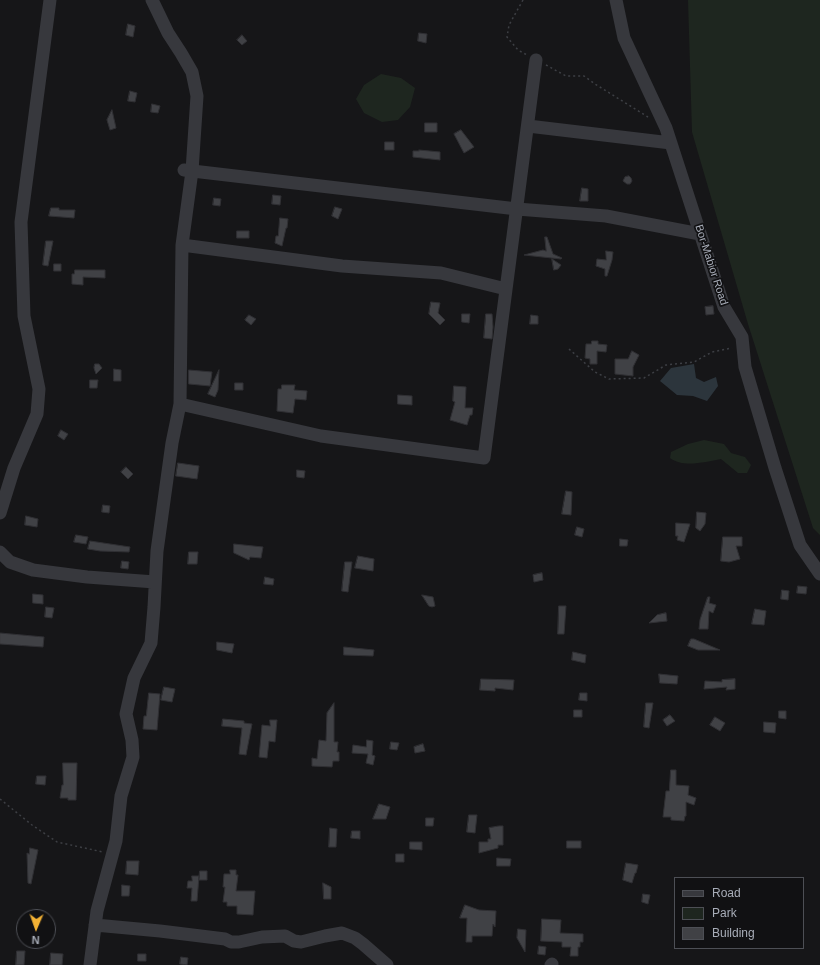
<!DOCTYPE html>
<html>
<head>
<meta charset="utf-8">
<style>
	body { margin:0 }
	#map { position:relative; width:820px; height:965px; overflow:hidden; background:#161618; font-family:Arial,sans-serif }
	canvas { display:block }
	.legend { position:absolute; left:674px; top:877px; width:130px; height:72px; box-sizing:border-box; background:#111113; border:1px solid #4d4f55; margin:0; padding:5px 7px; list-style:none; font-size:12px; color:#a8adb8 }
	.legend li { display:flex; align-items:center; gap:8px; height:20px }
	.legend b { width:20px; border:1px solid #4d4f55 }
	.north { position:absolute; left:16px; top:909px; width:40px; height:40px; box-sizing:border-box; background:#111113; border:1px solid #4d4f55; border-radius:50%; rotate:182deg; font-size:11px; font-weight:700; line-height:16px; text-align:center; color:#a8adb8 }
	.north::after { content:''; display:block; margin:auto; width:14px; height:18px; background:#f2b134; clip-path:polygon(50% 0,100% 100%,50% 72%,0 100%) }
</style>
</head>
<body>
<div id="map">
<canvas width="820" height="965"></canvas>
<ul class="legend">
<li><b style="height:5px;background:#37383d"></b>Road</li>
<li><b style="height:11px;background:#1e261f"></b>Park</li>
<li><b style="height:11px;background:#404145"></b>Building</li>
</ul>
<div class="north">N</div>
</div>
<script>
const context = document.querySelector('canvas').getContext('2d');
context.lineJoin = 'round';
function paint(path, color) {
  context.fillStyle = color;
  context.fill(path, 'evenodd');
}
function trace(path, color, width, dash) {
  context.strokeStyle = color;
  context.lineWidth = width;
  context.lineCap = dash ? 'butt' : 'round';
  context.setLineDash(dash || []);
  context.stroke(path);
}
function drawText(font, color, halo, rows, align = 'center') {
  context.font = font + ' Arial,sans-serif';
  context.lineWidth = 3.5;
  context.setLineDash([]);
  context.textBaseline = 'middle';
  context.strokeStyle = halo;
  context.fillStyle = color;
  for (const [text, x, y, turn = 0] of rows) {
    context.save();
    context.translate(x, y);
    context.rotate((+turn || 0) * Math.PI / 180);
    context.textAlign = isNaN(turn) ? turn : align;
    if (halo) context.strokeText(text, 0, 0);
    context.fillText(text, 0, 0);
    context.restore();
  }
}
paint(new Path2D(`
	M688 0H820V535L813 528 748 324 692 132Z
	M381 74 401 78 415 88 410 107 398 120 382 122 364 113 356 99 364 85Z
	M704 440 724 444 731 453 745 457 751 465 747 473H738L721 459C705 462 683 468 670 458L671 452 688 444Z`), '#1e261f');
paint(new Path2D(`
	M694 364 696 378 704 382 716 377 718 386 707 401 693 396 677 395 660 381 671 368Z`), '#2c353c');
const building = new Path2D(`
	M128 24 135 26 133 37 126 35Z
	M419 33 427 34 426 43 418 41Z
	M242 35 247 41 242 45 237 40Z
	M130 91 137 93 135 102 128 101Z
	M152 104 160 106 158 113 151 112Z
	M112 110 116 128 110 130 107 120Z
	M425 123H437V132H425Z
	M461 130 474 147 464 153 454 134Z
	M385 142H394V150H385Z
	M419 150 440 152V160L413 157V151H419Z
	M629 176 631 178 632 181 630 184H627L623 181 625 177Z
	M582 188 588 189V201H580Z
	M273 195 281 196 280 205 272 204Z
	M214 198 221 199 220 206 213 205Z
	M335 207 342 209 338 219 332 216Z
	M51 208H59V210H75L74 218 49 216Z
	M280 218 288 219 287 228H286L282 246 275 243 276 236H278Z
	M237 231H249V238H237Z
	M545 237H547L553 254 562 258 561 259 524 255 543 250 546 251Z
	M46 241H53L48 266 43 265Z
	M606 251 613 252 612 260 607 276H605V269L596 266 597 259 606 260Z
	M552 259 561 265 558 269 554 270Z
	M54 264H61V271H54Z
	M75 270H105V278L83 277V285L72 284V274H74Z
	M431 302 440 303 438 313 445 320 440 325 429 314Z
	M713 306 714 314 706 315 705 307Z
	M462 314H470L469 323 462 322Z
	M486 314H492L493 327 492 339 484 338Z
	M249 315 256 319 251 325 245 320Z
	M531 315 538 316V324H530Z
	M592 341H598V344L607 345 606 352 597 351V364H590V359L585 358 586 344H591Z
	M632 351 639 355 633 367V376L615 374V359H628Z
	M95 364H99L102 368 96 374 94 368Z
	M114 369 121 370V381H114Z
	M189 370 212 372 210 386 189 384Z
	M219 370 218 390 215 397 208 394Z
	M90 380H98L97 388H90Z
	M235 383H243V390H235Z
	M282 385H295L294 390 307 391 306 400 295 399 293 413 277 411 278 389H281Z
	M454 386 466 387 465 408H473L472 415H470L467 425 450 420 455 402 453 401Z
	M398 395 412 396V405L398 404Z
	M61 430 68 434 64 440 58 436Z
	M178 463 199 466 197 479 176 476Z
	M126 467 133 474 128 479 121 472Z
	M297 470 305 471 304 478 297 477Z
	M566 491 572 492 571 515 562 514Z
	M103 505 110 506 109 513 102 512Z
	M697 512 706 513 705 524 700 531 696 528Z
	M26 516 38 519 37 527 25 525Z
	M676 523 690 524 684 542 677 540 678 536H676Z
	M577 527 584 529 582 537 575 535Z
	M76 535 88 537 86 544 74 542Z
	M723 537H742V546H736L740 559 729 562 721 561Z
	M620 539 628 540 627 546H620Z
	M90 541 130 547 129 552 100 551 88 549Z
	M234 544 263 547 261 558 250 557 249 560 234 553Z
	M189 552H198L197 564H188Z
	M358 556 374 559 373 571 355 568Z
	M122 561 129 562 128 569 121 568Z
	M345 562H352L348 592 342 591Z
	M542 573 543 580 534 582 533 575Z
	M265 577 274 579 273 585 264 584Z
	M798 586 807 587 806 594 797 593Z
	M782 590 789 591 788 600 781 599Z
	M33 594 43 595V604L33 603Z
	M422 595 433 597 435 606 432 607 429 606Z
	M708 597H710L709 603 716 605 713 613 709 611 708 629H699L700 620Z
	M559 606H566L564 634H558Z
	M46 607 54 608 52 618 45 617Z
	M755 609 766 611 764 625 752 624Z
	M666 613 667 621 649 623 657 615Z
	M0 633 44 637 43 647 0 644Z
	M691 639H694L720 650H698L688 646Z
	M217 642 234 644 232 653 217 650Z
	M344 647 374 650 373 656 344 655Z
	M573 652 586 655 585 663 572 660Z
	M659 674 678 676 677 684 660 683Z
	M481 679 514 680 513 690 495 688V691L480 690Z
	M735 679V689L726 690 727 687 704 689 705 681 722 682V680Z
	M164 687 175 689 172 702 161 700Z
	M149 693 160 694 157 730 143 729 144 716H146Z
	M580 693H587V701L579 700Z
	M334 703V742H338L337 752H339V761H333L332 767 312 766V758L317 759 319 740 326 741 327 713Z
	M646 703H653L649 728 644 727Z
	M574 710H582V717H574Z
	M779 711H786V719L779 718Z
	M670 715 675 721 667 726 663 720Z
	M715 717 725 723 720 731 710 725Z
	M223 719 244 721V723L252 724 246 755 239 754 242 728 222 726Z
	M270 720H277L275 742 269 741 267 758 259 757 262 725 270 726Z
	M764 722 776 723 775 733 764 732Z
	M367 740 373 741 372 755 375 756 373 765 366 763 368 754 352 753 353 745 366 747Z
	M391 742 399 743 397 750 390 749Z
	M423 744 425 751 415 753 414 747Z
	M63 763H77L76 800H68V798H60L62 785H63Z
	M671 770H676V785L689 786 688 795 696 798 694 805 686 802V816H685L684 821 671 820V817H663L666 791H669Z
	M37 776H46L45 785 36 784Z
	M379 804 390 807 386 819H373Z
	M469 815H477L475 833 467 832Z
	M426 818H434L433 826H426Z
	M499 826H503V845H498V848L479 853V842H488V839H491L489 828Z
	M330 828 337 829 336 847H329Z
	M352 831H360V839L351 838Z
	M567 841H581V848H567Z
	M410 842H422V850L410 849Z
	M30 848 38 850 31 884 28 883 27 853 29 854Z
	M396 854H404V862H396Z
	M497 858 511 859 510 866H497Z
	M127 861H139L138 875 126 874Z
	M626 863 638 865 636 873H635L632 883 623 880Z
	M230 870H236V875H238L236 891H255L253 915 237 914V906H227V902H223L225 887H223L224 874H230Z
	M200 871H207V880H199Z
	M192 876H199L197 901H191L192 888H187L188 881H192Z
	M323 883 331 887V899H324Z
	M122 885 130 886 129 896H122Z
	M643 894 650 895 648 904 642 902Z
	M465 905 479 910 496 911 495 927 493 924 492 936H472V942H466L467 918H460Z
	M542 919 561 920 560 933 583 934V942H580V947H578V956H570L571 947H562V942L541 941Z
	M518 929 526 930 525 952 517 938Z
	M539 946 546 947 545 955 538 954Z
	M17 951H25L24 965H16Z
	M51 953 63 954 62 965H50Z
	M138 954H146V961H138Z
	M181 957 188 958 187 965 180 964Z`);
paint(building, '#404145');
trace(building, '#303034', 1);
trace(new Path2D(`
	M523 0 509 25 507 37 518 50 527 55
	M546 65 566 76H584L595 84 648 117
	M569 349 595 372 609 379 644 378 666 365 694 362 712 352 732 348
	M0 799 32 825 57 842 103 852`), '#3d3f44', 1.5, [2, 3]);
trace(new Path2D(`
	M616 0 624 38 666 128 724 307 742 337 745 367 775 468 800 545 820 574
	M528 126 671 143
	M184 170 517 209 606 216 700 234
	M182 245 342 266 441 273 506 289
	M180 404 321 436 484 458 536 60
	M0 513 14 468 37 414 39 389 24 316 21 222 50 0
	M0 552 10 562 33 570 87 577 155 582
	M95 925 160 931 225 939 231 942H239L262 937 285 936 294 941 301 942 325 936 342 933 355 938 363 944 387 965
	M90 965 97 911 116 841 121 796 133 757 132 740 126 714 134 678 151 643 154 607 157 551 172 443 180 404 182 245 192 171 197 96 192 72 181 53 168 33 152 0
	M551 965 552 964`), '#37383d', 13);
drawText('11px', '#a8adb8', '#111113', [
	["Bor-Mabior Road",711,265,72]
]);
</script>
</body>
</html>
